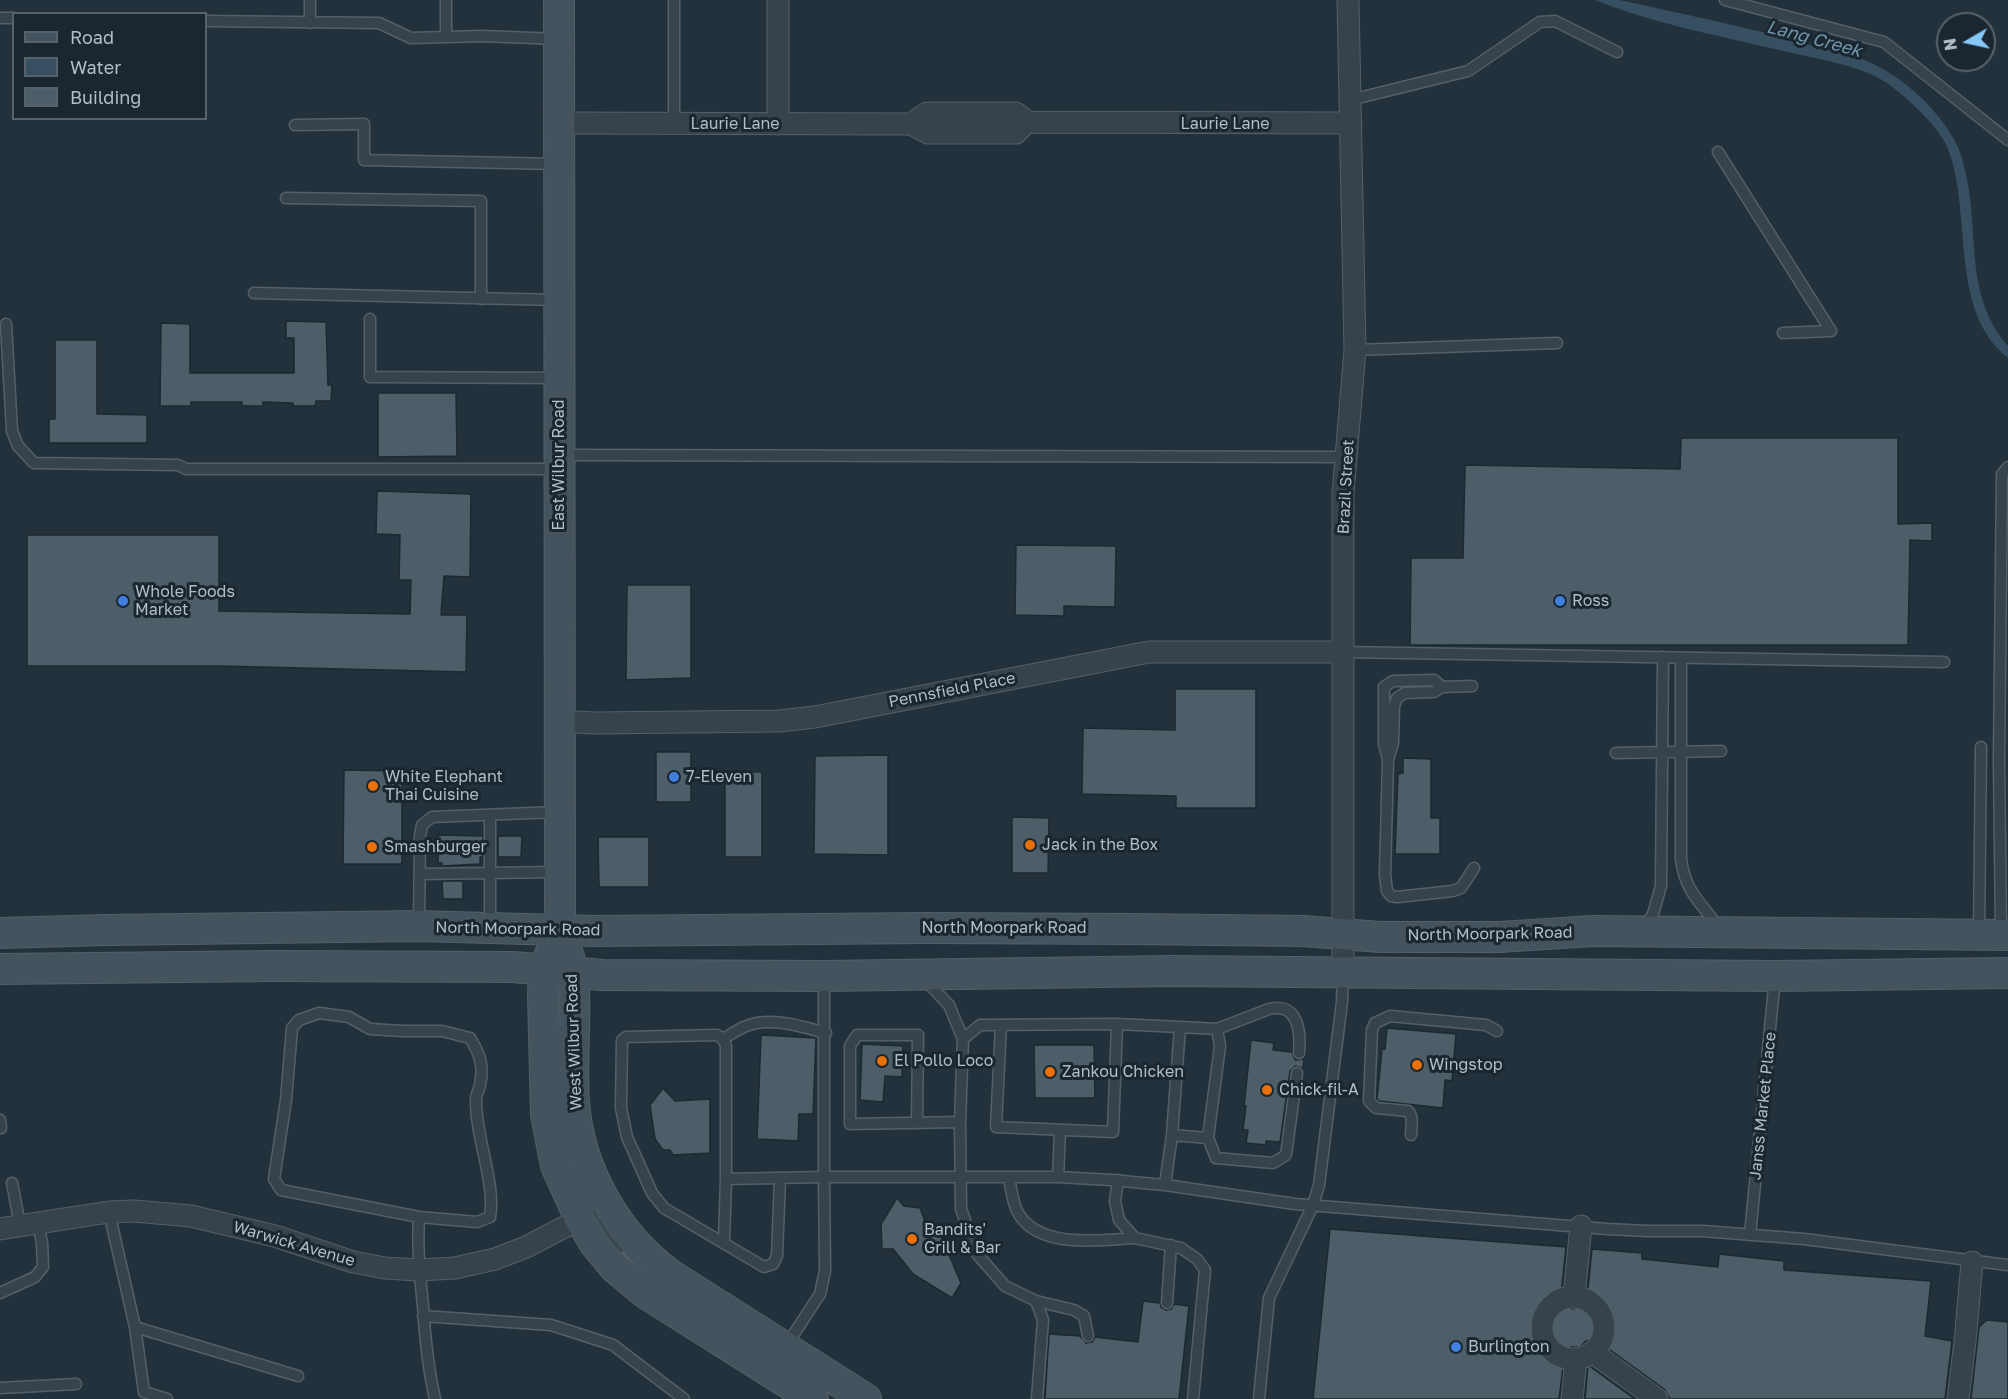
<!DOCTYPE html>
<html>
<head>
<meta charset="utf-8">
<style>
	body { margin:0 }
	#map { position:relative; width:2008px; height:1399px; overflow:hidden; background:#22313b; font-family:"Golos Text",sans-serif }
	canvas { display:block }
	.legend { position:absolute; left:12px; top:12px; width:195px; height:108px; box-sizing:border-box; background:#1b2730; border:2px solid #57636c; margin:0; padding:8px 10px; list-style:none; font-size:18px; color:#b1bdc7 }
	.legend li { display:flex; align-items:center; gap:12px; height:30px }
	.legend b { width:30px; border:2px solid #57636c }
	.north { position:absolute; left:1936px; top:12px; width:60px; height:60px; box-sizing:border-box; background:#1b2730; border:2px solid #57636c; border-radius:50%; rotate:261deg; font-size:16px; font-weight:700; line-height:24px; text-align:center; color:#b1bdc7 }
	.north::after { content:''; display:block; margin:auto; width:21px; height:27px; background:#85c7f8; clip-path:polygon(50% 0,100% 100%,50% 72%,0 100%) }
</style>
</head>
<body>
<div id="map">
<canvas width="2008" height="1399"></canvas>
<ul class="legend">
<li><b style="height:8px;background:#44535e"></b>Road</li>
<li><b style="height:16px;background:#365062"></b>Water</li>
<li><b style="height:16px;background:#4d5e69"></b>Building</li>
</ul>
<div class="north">N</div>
</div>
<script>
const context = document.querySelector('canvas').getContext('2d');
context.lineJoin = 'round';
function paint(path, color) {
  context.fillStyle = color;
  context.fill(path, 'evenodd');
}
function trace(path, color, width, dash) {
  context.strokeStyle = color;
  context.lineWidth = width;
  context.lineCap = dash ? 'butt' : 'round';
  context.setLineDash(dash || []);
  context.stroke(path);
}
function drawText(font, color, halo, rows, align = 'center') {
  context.font = font + ' "Golos Text",sans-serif';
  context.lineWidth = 6;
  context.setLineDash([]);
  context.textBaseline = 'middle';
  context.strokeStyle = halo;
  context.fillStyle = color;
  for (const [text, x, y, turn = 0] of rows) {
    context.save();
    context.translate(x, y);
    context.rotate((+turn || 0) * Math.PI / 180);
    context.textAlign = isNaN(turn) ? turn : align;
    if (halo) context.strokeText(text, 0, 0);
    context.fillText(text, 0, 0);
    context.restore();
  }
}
paint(new Path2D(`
	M1595 0H1620C1683 14 1747 27 1810 45 1828 50 1849 53 1867 61 1904 77 1940 110 1958 147 1963 159 1967 177 1969 191 1977 245 1968 301 2008 346V358C1948 311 1973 213 1948 149 1941 128 1905 96 1887 83 1860 65 1814 58 1783 51 1720 36 1655 24 1595 0Z`), '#365062');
const building = new Path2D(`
	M286 321 326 322 328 385H332L331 401H316L315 406H293V403L263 402V406H242V402H191V406H160L161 323 190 324V373H294V338H286Z
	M55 340H97V414L147 415V443H49V419H55Z
	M378 393H456L457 456 378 457Z
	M1681 438H1898V524L1932 523V541L1910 540 1908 645H1410L1411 558H1463L1465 465 1680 469Z
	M377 491 471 494 470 577 444 576 441 615H467L466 672 219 666H27V535H219V611L410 614 411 580H399L400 535 376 534Z
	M1016 545 1116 546 1115 607 1064 606V616L1015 615Z
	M627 585H691V678L626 680Z
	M1175 689H1256V808H1176V796L1082 794 1083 728 1175 730Z
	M656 752H691V802H656Z
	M888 755V855L814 854 815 756Z
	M1403 758 1431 759V818H1440V854H1395L1398 774 1403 773Z
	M344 770 402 771V864H343Z
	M725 771 762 772V857H725Z
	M1012 817 1049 818 1048 873H1012Z
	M438 835 483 836V857H480V864L442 866V863H438Z
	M498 836H522L521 857H498Z
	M598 837H649V887H599Z
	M442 881H463V899H443Z
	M1387 1028 1456 1034 1452 1081 1445 1080 1443 1108 1379 1101 1377 1099 1382 1049H1385Z
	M761 1035 816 1038 813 1114H799L798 1141 757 1139Z
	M1251 1040 1274 1043 1273 1050 1292 1052 1295 1060 1304 1059 1303 1068 1295 1066 1290 1071 1280 1142 1266 1141V1145L1246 1143 1248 1130H1243L1246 1106H1244Z
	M862 1044 903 1046 902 1077 885 1076 883 1102 860 1100Z
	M1034 1045H1094L1095 1098H1035Z
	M663 1088 675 1101 710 1099V1153L673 1155 670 1150H663L655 1139 650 1105Z
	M897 1198 904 1206 920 1208 928 1229 937 1226 961 1283 952 1298 913 1274 893 1249H882L881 1224Z
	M1330 1229 1566 1247 1561 1295 1566 1306 1573 1309 1584 1304 1587 1298 1592 1249 1642 1253V1259L1718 1267 1719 1254 1784 1261V1270L1931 1281 1925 1336 1952 1341 1945 1399H1670L1664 1389 1599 1342 1593 1339 1586 1341 1580 1347H1571L1565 1352 1559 1399H1313Z
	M1143 1301 1160 1303 1161 1307 1166 1310 1171 1309 1174 1304 1189 1306 1179 1399H1045L1049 1334 1080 1336 1086 1343 1092 1342 1095 1337 1138 1342Z
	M1987 1320 2008 1322V1399H1971L1979 1327Z
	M1588 1365 1635 1399H1585Z`);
paint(building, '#4d5e69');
trace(building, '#1d2932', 1.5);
const lane = new Path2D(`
	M674 0V124
	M1725 0 1884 42 2008 140
	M0 18H14
	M206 21 379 23 411 38 482 36 558 39
	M310 23V0
	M446 37V0
	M1350 100 1468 71 1540 22 1555 21 1617 52
	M295 125 364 124V160L558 164
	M1718 152 1831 331 1783 333
	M286 198 481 201V299
	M254 293 559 300
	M370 319V377L559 378
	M6 324 12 431 18 446 34 463 178 465 186 469H559
	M1355 350 1557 343
	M562 455 1346 457
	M1343 652 1944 662
	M1681 658V859C1685 892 1701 902 1718 927
	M1472 686 1442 687 1434 692 1405 693 1397 698 1394 706 1393 743 1388 760 1385 875 1387 891 1391 896 1397 897 1453 891 1461 888 1474 868
	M1616 753 1721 751
	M1388 759 1384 744V687L1393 681 1434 680 1442 687
	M490 815V926
	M420 874 557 872
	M419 923 420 836 422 825 432 817 557 812
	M1645 927 1653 914 1661 886 1663 657
	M2001 933 1999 760 2002 474 2008 467
	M1979 934 1981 747
	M925 980 949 1005 963 1039
	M319 1013 349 1017 370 1029 402 1031H442L470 1038C480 1054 484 1066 480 1085 479 1090 476 1094 476 1099 475 1136 496 1183 490 1217L477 1222 419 1217 281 1190 274 1179 286 1100 292 1028 299 1020Z
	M1001 1025 996 1127 1113 1132 1117 1024
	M1217 1029 1269 1009C1298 1002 1301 1031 1299 1053
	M723 1039C730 1035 737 1030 744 1027 770 1016 800 1026 826 1033
	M0 1120 1 1128
	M917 1123 918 1035H857L850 1046V1124L960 1122
	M1172 1135 1208 1138
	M1411 1135C1411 1127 1414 1117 1408 1111L1376 1108 1369 1101 1372 1030 1375 1023 1390 1016 1486 1025 1497 1031
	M1058 1177 1060 1130
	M780 1178 777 1256 773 1264 764 1267 664 1208 652 1193 627 1137 621 1108 622 1040 626 1037 717 1035 723 1039 726 1046V1179L824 1177V977
	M1009 1178C1012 1192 1013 1210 1024 1221 1049 1248 1103 1240 1135 1238
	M1118 1180 1115 1201 1119 1220 1135 1238 1181 1248 1197 1259 1205 1270 1193 1399
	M12 1183 20 1225
	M1165 1185 1172 1135 1180 1027 1217 1029 1220 1046 1208 1138 1216 1158 1273 1163 1286 1155 1297 1073
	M109 1212 135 1327 144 1392 167 1399
	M419 1217C417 1249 420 1275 423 1306 425 1338 428 1368 435 1399
	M1750 1235 1775 977
	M724 1242 726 1179
	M0 1293 35 1277 43 1267 42 1243 38 1222
	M1036 1301 1043 1320 1037 1399
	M1167 1303 1171 1245
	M423 1316 551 1325 613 1345 684 1399
	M135 1327 298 1376
	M1088 1336 1084 1316 1074 1310 1036 1301 1005 1286 977 1254 961 1209 960 1122 963 1039 980 1025 1117 1024 1180 1027
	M786 1346 820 1294 825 1271 824 1177H1058L1111 1180 1165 1185 1295 1204 1607 1229 1647 1231H1703L1804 1239 2008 1265
	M0 1388 76 1384
	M1259 1399 1269 1298 1313 1205 1319 1185 1342 1002 1343 974`);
const street = new Path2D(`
	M778 0V124
	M558 123 911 124 928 133H1016L1027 122
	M911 124 927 113H1016L1027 122 1351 123
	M560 721 594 723 779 721 815 717 1149 652H1343
	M1343 974V493L1355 350 1348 0
	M0 1229 109 1212 134 1211 191 1216 275 1236 353 1262 385 1268 418 1270 455 1268 495 1259 526 1247 580 1219 601 1221 618 1242
	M1574 1296 1581 1226
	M1542 1328a31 31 0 1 1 62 0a31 31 0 1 1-62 0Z
	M1592 1352 1657 1399
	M1572 1399 1576 1359
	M1958 1399 1965 1342 1972 1262`);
const secondary = new Path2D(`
	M559 0 560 906C560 914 560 922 561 929 563 944 571 958 573 973 577 1015 571 1059 574 1101 578 1168 617 1236 671 1275L866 1399
	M0 933 106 930 419 926 595 931 927 928 1130 929 1303 931 1380 937H1500L1593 931 2008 935
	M551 952 544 968 543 996 546 1115 556 1166 580 1219 595 1244 615 1268 645 1293 813 1399
	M0 969 273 966 513 967 602 975 824 976 1172 971 1775 976 2008 973`);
trace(lane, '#546069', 13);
trace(street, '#546069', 23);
trace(secondary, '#546069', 32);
trace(lane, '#36434b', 10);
trace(street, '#36434b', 21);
trace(secondary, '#44535e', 30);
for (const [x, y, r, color] of [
	[123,601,6,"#3f7fe0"],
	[1560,601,6,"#3f7fe0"],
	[674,777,6,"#3f7fe0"],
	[373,786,6,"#e8710a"],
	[1030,845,6,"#e8710a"],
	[372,847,6,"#e8710a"],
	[882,1061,6,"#e8710a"],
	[1417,1065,6,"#e8710a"],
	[1050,1072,6,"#e8710a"],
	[1267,1090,6,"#e8710a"],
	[912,1239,6,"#e8710a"],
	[1456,1347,6,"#3f7fe0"]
]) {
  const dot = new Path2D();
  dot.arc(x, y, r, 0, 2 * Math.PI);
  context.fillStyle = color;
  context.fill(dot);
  trace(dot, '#1b2730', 2);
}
drawText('16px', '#b1bdc7', '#1b2730', [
	["Laurie Lane",735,124],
	["Laurie Lane",1225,124],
	["East Wilbur Road",559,465,-90],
	["Brazil Street",1346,487,-87],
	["Pennsfield Place",952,690,-11],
	["North Moorpark Road",1004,928],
	["North Moorpark Road",518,929,1],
	["North Moorpark Road",1490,934,-1],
	["West Wilbur Road",574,1042,-92],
	["Janss Market Place",1763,1106,-84],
	["Warwick Avenue",294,1244,16]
]);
drawText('16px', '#b1bdc7', '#1b2730', [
	["Whole Foods",135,592],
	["Market",135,610],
	["Ross",1572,601],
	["White Elephant",385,777],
	["Thai Cuisine",385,795],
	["7-Eleven",686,777],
	["Jack in the Box",1042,845],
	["Smashburger",384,847],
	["El Pollo Loco",894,1061],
	["Wingstop",1429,1065],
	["Zankou Chicken",1062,1072],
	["Chick-fil-A",1279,1090],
	["Bandits'",924,1230],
	["Grill & Bar",924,1248],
	["Burlington",1468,1347]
], 'left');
drawText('italic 18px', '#7195aa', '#1b2730', [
	["Lang Creek",1814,39,15]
]);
</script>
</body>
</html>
